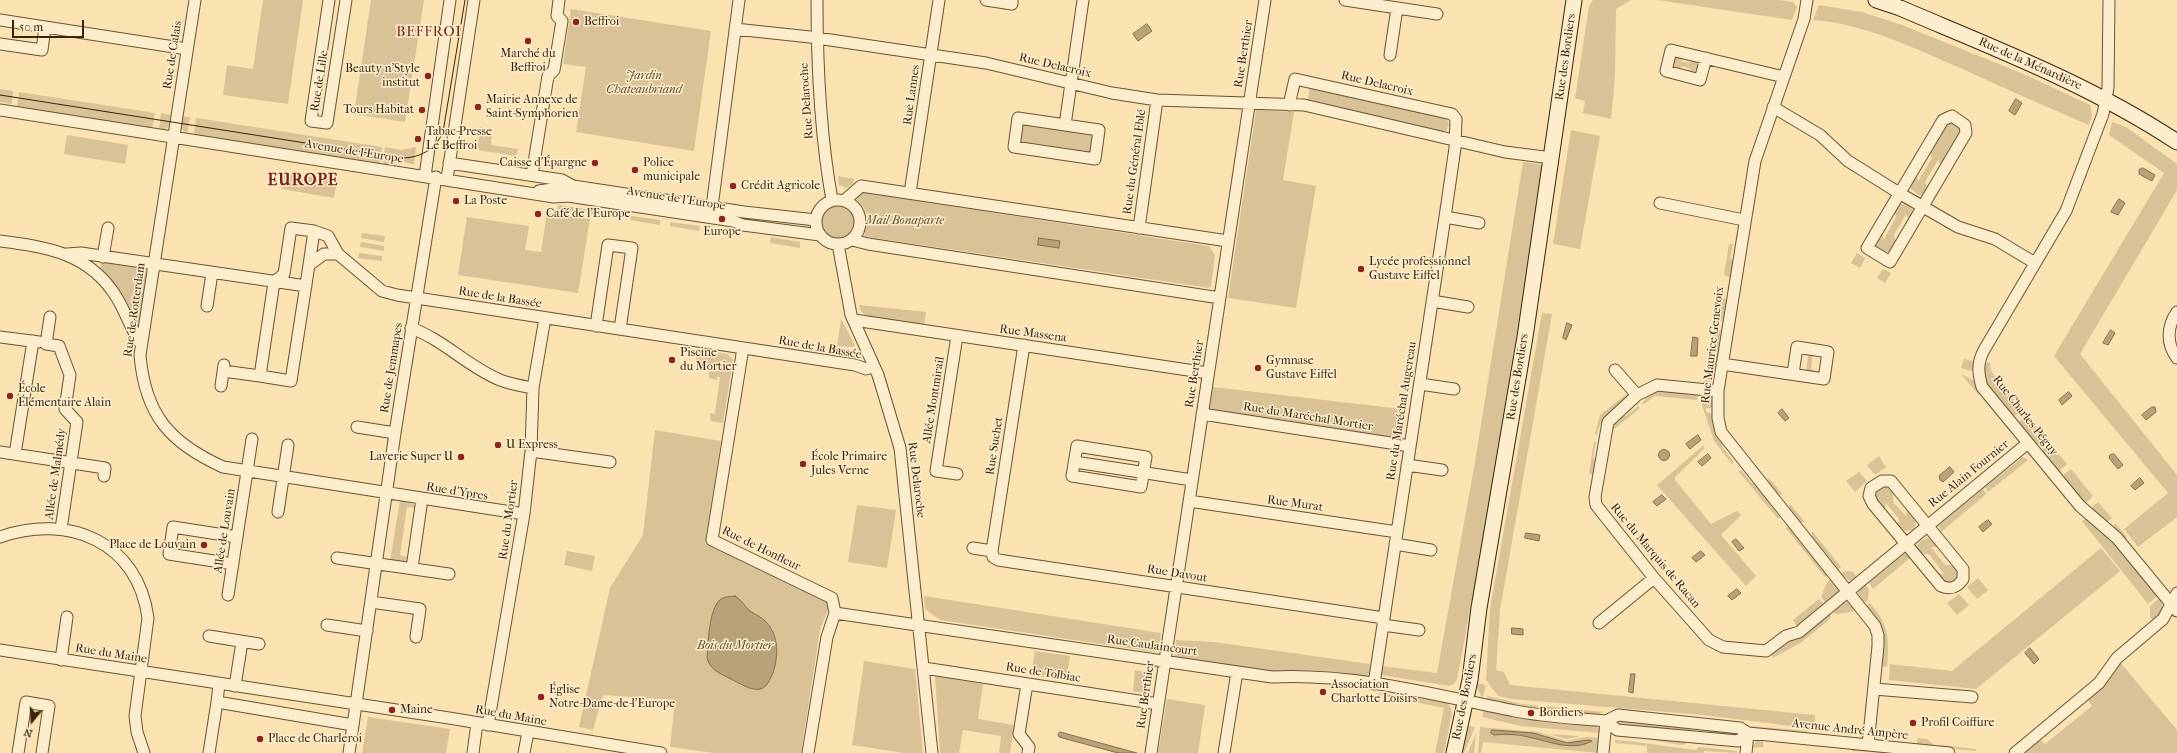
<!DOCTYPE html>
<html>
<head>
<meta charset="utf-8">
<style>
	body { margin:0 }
	#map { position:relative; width:2177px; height:753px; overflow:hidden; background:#fae3b1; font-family:"IM FELL French Canon",serif }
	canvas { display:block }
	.north { position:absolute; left:12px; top:701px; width:40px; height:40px; -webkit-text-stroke:3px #fcedcc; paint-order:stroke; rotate:198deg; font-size:11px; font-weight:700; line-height:16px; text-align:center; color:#38230c }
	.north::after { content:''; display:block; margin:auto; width:14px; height:18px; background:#38230c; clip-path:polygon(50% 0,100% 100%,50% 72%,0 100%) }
	.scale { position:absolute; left:12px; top:20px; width:72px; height:18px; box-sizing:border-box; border:2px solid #38230c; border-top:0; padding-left:5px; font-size:12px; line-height:14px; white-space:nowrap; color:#38230c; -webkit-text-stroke:3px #fcedcc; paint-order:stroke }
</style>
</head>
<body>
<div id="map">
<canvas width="2177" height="753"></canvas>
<div class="north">N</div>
<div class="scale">50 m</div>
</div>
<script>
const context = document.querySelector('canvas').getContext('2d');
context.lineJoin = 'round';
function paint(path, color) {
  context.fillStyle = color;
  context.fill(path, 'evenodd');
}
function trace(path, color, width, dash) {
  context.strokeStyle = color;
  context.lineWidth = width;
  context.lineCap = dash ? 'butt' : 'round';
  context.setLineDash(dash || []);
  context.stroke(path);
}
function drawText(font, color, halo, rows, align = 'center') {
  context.font = font + ' "IM FELL French Canon",serif';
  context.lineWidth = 3;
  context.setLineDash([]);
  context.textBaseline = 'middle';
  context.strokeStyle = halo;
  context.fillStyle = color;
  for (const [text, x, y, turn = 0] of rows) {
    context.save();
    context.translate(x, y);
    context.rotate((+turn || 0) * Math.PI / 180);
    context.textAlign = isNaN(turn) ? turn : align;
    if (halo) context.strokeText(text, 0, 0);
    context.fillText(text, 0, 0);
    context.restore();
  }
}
paint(new Path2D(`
	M263 0H303L288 104 223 95 227 65 253 69Z
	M371 0H424L405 122 354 114Z
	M1593 0H1631L1616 9 1615 76 1611 119 1583 113 1585 101 1575 98 1589 6Z
	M1657 0H1779L1793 2 1797 7 1792 20Z
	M1819 5 1862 12 1902 25 2026 75 2090 105 2092 115 2089 125C2045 106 2001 87 1958 67 1911 47 1865 24 1813 20Z
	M571 9 711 31 694 151 576 132 586 67 563 64Z
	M1684 54 1681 61 1689 63 1694 57 1700 60 1698 67 1694 73 1687 74 1691 69 1682 66 1678 72 1672 68 1675 57Z
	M1310 86 1447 119 1449 125 1446 131H1440L1308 100Z
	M0 89 13 91 12 104 0 102Z
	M19 92 155 113 152 129 17 108Z
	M1256 110 1294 112 1283 180 1316 186 1296 308 1228 298Z
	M161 113 171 115 169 126 164 130 159 129Z
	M182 116 190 117 187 134 181 128Z
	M196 118 382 147 380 163 194 135Z
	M1026 122 1029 123V126L1049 129 1050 126 1077 131 1078 133 1090 135 1091 133 1094 136 1092 153 1089 155 1075 152 1076 150 1062 147 1061 150 1052 149V146L1032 143 1031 146 1022 144 1020 141 1023 125Z
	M2112 122 2126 127 2177 164V190L2080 354 2177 475V517L2138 547 2124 529 2168 493 2054 356 2164 173 2109 135Z
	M1947 124C1954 123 1960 126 1961 133L1941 167 1938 160 1925 182 1928 191 1920 196 1911 189V183L1916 174 1918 181 1932 158 1928 149Z
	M480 127 492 131 491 145 518 149 516 156 477 150Z
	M1571 130 1600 136 1580 249 1553 244Z
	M67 135 128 145 125 164 64 154Z
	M385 147 401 150 416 147 414 164 396 161 395 166 383 164Z
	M1523 162 1539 164 1542 166V173L1494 481 1457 680 1454 684 1449 686 1381 675V666L1437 673 1475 462Z
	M284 173 337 180 334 198 282 189Z
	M838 176 854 179 853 184 846 188 839 185Z
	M859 192 1209 246 1215 255 1211 286 1209 288 868 237 866 239C862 234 870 220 866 212 864 206 858 201 854 197Z
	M1905 204 1912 209 1913 213 1910 224 1906 214 1894 235 1897 246 1886 253 1877 249 1874 243 1879 230 1884 239 1896 217 1894 209 1899 205Z
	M558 205 586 209 585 214 557 209Z
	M821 222a17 17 0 1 1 34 0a17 17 0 1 1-34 0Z
	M591 210 620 214V219L590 214Z
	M547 213 590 219 578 293 458 275 467 217 529 226 525 250 541 252Z
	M631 216 660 220V225L630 220Z
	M670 222 700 226 699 231 670 226Z
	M362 233 385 236 384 242 361 238Z
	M771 237 800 242V248L770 243Z
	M361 242 384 246V251L360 247Z
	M1729 244H1733L1730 258 1734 262 1732 276 1729 277 1724 275Z
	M359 253 382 256V261L358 258Z
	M1857 253 1865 258 1860 268 1851 263Z
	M101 262 145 269 147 277 140 321 137 323 133 321C128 301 115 284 100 270Z
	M1883 269 1891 273 1885 283 1877 278Z
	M1720 296 1727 300 1722 321 1715 320Z
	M859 305 926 312 924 325 870 317C864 314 860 313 859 305Z
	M1542 313 1552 314 1500 610 1496 670 1504 672 1510 685 1815 715V729L1703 715 1512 699 1498 696 1486 680 1490 609Z
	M841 319 855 345 853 347 837 346Z
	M1715 328 1721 330 1715 377 1711 384 1703 385V382L1710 376Z
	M697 349 727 354 733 360 723 423 711 421 710 413 715 414 720 377H717V380L709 378 708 367 696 361Z
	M1801 352H1813L1811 369 1819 372 1806 373 1808 356 1800 354Z
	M1964 359 1974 362V369L1971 371 1961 368Z
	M1990 362 1991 371 2022 410 2013 417C2002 404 1975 381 1986 363Z
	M1961 374 1975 381 1981 392 1978 394Z
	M1213 387 1401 409 1398 439 1209 410Z
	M1654 390 1698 393 1697 400 1655 396 1644 404 1642 403C1647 398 1649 393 1654 390Z
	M1628 393V397C1616 408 1600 418 1597 435L1595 434 1600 415Z
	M1702 393 1713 400 1714 408H1706V412L1714 414 1723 448 1734 462 1732 464 1714 441 1701 402Z
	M1638 406 1640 408 1614 429 1612 434H1609L1610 426 1621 416H1626Z
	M2026 414 2046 439 2038 445 2018 423Z
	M655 430 721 441 705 544 713 545 827 602 829 607 820 630 801 753H714L670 747 675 700 603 695 593 730 579 727 610 588 643 535Z
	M1594 441 1596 442 1593 457 1596 462 1593 474H1589Z
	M2050 443 2067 464 2059 471 2042 453V450Z
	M1704 445V449L1675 477V480L1711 524 1737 511 1741 515 1721 535 1756 576 1746 586 1657 485Z
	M1879 456 1886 467 1875 475 1867 465Z
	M2023 457 2028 460 1988 492 1985 487Z
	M2071 469 2093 496 2087 502H2083L2063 479 2064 474Z
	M1741 470 1752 483 1757 484 1772 502 1770 505 1780 517 1778 519 1739 472Z
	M1859 472 1867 481 1855 492 1846 481Z
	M1769 478 1783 495 1777 494 1768 483Z
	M1888 486 1894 490 1893 502 1906 516 1907 509C1914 516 1919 521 1913 530 1907 532 1903 531 1898 527L1899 519 1886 503 1884 510 1875 501 1877 489Z
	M1983 489 1986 494 1984 496 1941 532 1940 530 1939 525Z
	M400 500 415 505V508L407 507 400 555 408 557 405 561 399 563 390 561Z
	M2098 502 2112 518 2107 522 2092 510 2093 506Z
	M1790 504 1805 522H1800L1789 508Z
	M857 505 896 510 887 568 848 562Z
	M2086 518 2114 541 2158 595 2148 604 2082 521Z
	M2115 523 2127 537 2123 539 2113 528Z
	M1788 527 1799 540 1804 541 1831 574 1825 577 1786 528Z
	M1812 531 1841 567 1838 569 1812 536Z
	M1927 538 1933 539 1939 547H1931L1945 565 1957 566 1960 570 1956 582 1946 584 1936 573 1944 574 1929 554H1920L1917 547 1919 542Z
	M2101 548 2120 571 1976 689 1889 680 1890 664 1952 671Z
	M567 551 595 556 592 571 564 565Z
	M1904 554H1907L1910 558 1873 589 1869 583Z
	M1845 571 1853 572 1857 578 1851 582 1841 574Z
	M1834 577 1840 589 1827 604 1821 597 1827 582Z
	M1978 578 1988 590 1977 599 1967 587Z
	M1864 584 1869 589 1868 600 1864 603 1858 593 1859 588Z
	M1959 594 1969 605 1957 615 1947 603Z
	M924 596 1161 633 1159 649 1155 652 940 620 925 609Z
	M2160 598 2163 610 2154 621 2150 617V606Z
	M1819 599 1825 605 1798 627 1793 620Z
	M1849 602 1858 608 1852 612 1836 614 1832 610 1841 603Z
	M1869 603C1873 606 1876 611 1879 615 1890 632 1889 647 1887 667L1880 666 1872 614 1867 606Z
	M1829 612 1831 618 1802 642 1773 658 1771 652Z
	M1176 640 1214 642 1370 664 1369 674 1365 677 1311 670 1273 671 1175 657Z
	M1035 651 1070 656 1066 680 1031 675Z
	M864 661 915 669 923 753H904L852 745Z
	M2119 661 2177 730V753H2026L2029 746 2040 739 2045 744 2092 706 2088 700 2103 685Z
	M1135 670 1150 673 1152 675 1150 690 1146 693 1133 691Z
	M935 676 983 684 978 719 1014 725 1010 753H999L1001 736 963 730 959 753H940Z
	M1477 684H1483L1486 687 1482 698 1477 688Z
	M1381 693 1410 699 1411 697 1447 703 1451 708 1452 713 1444 753H1435L1444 708 1376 694Z
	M1487 696 1522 704 1604 712 1594 715 1521 708 1486 700Z
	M1167 699 1205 705 1198 753H1158Z
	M1484 710 1594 725 1599 729 1601 733 1521 726 1482 717Z
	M368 717 450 729 446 753H362Z
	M1617 719 1691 725 1690 734 1619 727 1616 724Z
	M1469 726 1475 727 1464 753H1462Z
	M1750 726 1807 731V734L1757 729Z
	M1480 727 1538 732 1567 741 1585 737 1600 738 1599 753 1483 742 1481 753H1478Z
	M1709 727 1737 731 1738 736H1708Z
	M1476 733 1474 753H1468Z
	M1549 734 1578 736V737L1566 739Z
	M1636 734 1689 740 1684 745C1667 744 1652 739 1636 737Z
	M1917 738 1927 739 1934 745 1917 746Z
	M1615 740C1643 742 1668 747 1696 750L1699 747 1737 751V753L1704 751 1703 753H1647V746L1615 743Z
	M1757 740 1763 741V747L1752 748Z
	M1941 745 1976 749V751L1942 748Z
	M1852 749 1883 752V753L1852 751Z`), '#d9c295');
const water = new Path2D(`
	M1147 24 1152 31 1138 41 1133 34Z
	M2016 99 2022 103 2015 115 2009 111Z
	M2143 168 2155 175 2152 181 2139 174V170Z
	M2119 199 2125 203 2118 215 2111 212Z
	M1039 238 1060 241 1059 248 1038 245Z
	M1567 323 1572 325 1566 340 1563 338Z
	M2111 330 2115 333 2108 345 2103 343Z
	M1693 337 1698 338 1697 356H1691Z
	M2069 392 2072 396 2062 405 2059 400Z
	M2152 407H2155L2156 412 2146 420 2142 415Z
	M1782 409 1789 418 1785 421 1778 413Z
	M1698 435 1701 440 1690 449 1686 444Z
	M1658.5 455a5.5 5.5 0 1 1 11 0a5.5 5.5 0 1 1-11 0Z
	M1708 454 1711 458 1702 466 1698 462Z
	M2114 454 2123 465 2118 469 2109 458 2110 455Z
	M1950 467 1954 472 1943 482 1940 480 1939 476Z
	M2140 478 2144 483 2135 490 2131 486Z
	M1662 495 1666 499 1657 506 1653 502Z
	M1988 520 1992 524 1983 532 1979 527Z
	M1526 533 1540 535 1539 541 1525 538Z
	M1736 539 1744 548 1739 551 1732 542Z
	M1701 551 1705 555 1696 562 1692 558Z
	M1737 589 1741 593 1732 600 1728 596Z
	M735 596C742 600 744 606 750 611 754 614 759 616 763 619 779 633 779 654 773 673 770 679 767 688 760 689 751 691 739 683 731 679 721 674 710 670 707 658 708 645 709 608 720 600 724 596 729 597 735 596Z
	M1512 628 1523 629V635L1512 634Z
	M2030 648 2039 659 2034 664 2025 653Z
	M1631 674H1635L1633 693 1629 692Z
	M1492 730 1533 733 1567 743 1589 740 1592 741C1571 752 1549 741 1528 737 1517 734 1505 734 1494 735L1491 733Z
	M1060 732 1137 753H1118L1059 737 1058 734Z`);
paint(water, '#b8a279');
trace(water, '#856f4d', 1);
const street = new Path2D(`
	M195 0 140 355C145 415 170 443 223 467L524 514
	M329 0 311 121 327 123 346 0
	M817 0C817 67 820 134 832 200
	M986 0 1012 4V0
	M1345 0 1437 14
	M1807 0 1804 19 1755 161 1718 391V418L1721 432 1875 626 1878 635V646L1868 745
	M2109 0 2108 88 2103 114 2066 211 1984 350C1977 363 1978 373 1982 387L2080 506 2117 538 2177 611
	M0 20 187 49
	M735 29 810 37 986 63 1112 93 1157 100 1304 105 1505 152 1552 158
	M0 44 42 50 45 27
	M1390 55 1397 8
	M1706 58 1700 80 1666 71 1671 50 1784 77
	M1289 105 1295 79 1452 114 1456 119 1455 148 1445 217 1374 684
	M1773 107 1820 135 1848 161 1899 193 1958 227 1995 239 2035 263
	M0 110 554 197 568 196 733 221 743 225 820 235
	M1952 116 1965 125 1966 133 1890 262 1867 248 1943 120Z
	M1018 118 1099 130 1095 159 1014 147Z
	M1065 125 1083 0
	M449 163 562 180 573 186
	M532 175 548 76 554 70 562 21 557 16 559 0
	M425 176 450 0
	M447 179 474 0
	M539 191 573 186 744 212 816 220
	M910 193 939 0
	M816 222a22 22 0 1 1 44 0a22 22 0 1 1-44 0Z
	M845 200 861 186 1228 241
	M1660 203 1744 220
	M712 207 739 0
	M1445 217 1479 223
	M1139 228 1157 100
	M314 231 328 236 338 254
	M852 240 868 244 1220 298
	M0 241C47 247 90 253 117 298 126 313 131 329 141 344
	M838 244 851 315 878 375 900 448 932 753
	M67 254 81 253 306 286
	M103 257 108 228
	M309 265 314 231 291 228 284 274 274 282 260 376 291 381 309 265 324 254H338L382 291 397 295 855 365 866 369 874 366
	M1432 301 1468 307
	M207 306 212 273
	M2177 312C2167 326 2166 344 2177 358
	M50 317 46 344 59 346 70 375 65 409 77 422 61 529
	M854 320 1208 373
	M596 326 608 245 632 248 620 329
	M411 328C444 340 468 367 500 380 510 384 522 386 533 388
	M0 337 39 342
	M743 348 712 540 832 598 835 613 827 637 808 753
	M1722 364 1824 379 1828 352 1797 347 1793 374
	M1615 370 1637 395
	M223 371 260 376
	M1420 384 1454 389
	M221 386 224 365
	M1718 391 1657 385 1637 395 1608 422 1595 497 1596 505 1654 578 1709 640 1723 647 1766 651 1786 636 1799 632 2028 443
	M1202 414 1410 446
	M357 427 395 433
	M1077 446 1146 457 1141 487 1072 476Z
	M531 451 610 462
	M0 452 105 468 104 476
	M15 454 33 341
	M1075 462 1192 480
	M1407 465 1442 470
	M957 474 936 471 957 336
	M1882 481H1891L1963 569V579C1957 588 1951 590 1941 586L1873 504 1869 496 1871 488Z
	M1189 501 1397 532
	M278 512 288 445
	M0 537C69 513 138 542 148 618L135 716 137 732 144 753
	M1395 544 1431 550
	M973 548 992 551 993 557 998 560 1384 618
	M992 551 1024 345
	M337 558 449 574
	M233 564 169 554 173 527 237 537
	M412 568 422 499
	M228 595 252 439
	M371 602 420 609 416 637
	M835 613 1272 677C1354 673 1435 695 1515 711 1545 717 1576 718 1606 721L1618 715 1740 728 1748 733 1949 753
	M1599 623 1654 578
	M327 625 367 631
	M1383 625 1419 630
	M209 636 259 644
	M0 650 449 718 661 753
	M61 660 67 617
	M924 668 1158 704
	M219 684 217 702 353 725
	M1027 684 1019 734 1029 747 1028 753
	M235 686 242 642
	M1874 689 1972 697
	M1606 721 1617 730 1738 741 1748 733
	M488 725 524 514 531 451 533 388 545 318
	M18 753 26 702 49 706 42 753
	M209 753 217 702
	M349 753 395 433 436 177
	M473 753 477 723
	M524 753 528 732
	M1151 753 1265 0
	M1224 753 1237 672
	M1603 753 1606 721
	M1746 753 1748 733
	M2015 753 2099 683 2117 658 2163 619 2177 593`);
const secondary = new Path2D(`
	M1876 0 1900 8C1994 48 2091 85 2177 142
	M1454 753 1470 680 1479 608 1525 337 1574 0`);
trace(street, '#685335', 13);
trace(secondary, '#38230c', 17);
trace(street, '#fcedcc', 11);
trace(secondary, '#fcedcc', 15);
trace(new Path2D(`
	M0 95 401 158C420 158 435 150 443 132L465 0`), '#38230c', 1);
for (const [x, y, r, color] of [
	[576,22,4,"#8f2418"],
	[528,41,4,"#8f2418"],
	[428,76,4,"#8f2418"],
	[478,107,4,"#8f2418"],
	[422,110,4,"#8f2418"],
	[418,139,4,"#8f2418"],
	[595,163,4,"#8f2418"],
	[635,170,4,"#8f2418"],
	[733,186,4,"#8f2418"],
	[456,201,4,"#8f2418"],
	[538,214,4,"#8f2418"],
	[722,219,4,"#8f2418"],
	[1361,269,4,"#8f2418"],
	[672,360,4,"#8f2418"],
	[1258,368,4,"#8f2418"],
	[10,396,4,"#8f2418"],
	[498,445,4,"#8f2418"],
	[461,457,4,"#8f2418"],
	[803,464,4,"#8f2418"],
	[204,545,4,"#8f2418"],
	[1323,692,4,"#8f2418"],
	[541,697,4,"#8f2418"],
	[392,710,4,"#8f2418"],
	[1531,713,4,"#8f2418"],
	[1913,723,4,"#8f2418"],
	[260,739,4,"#8f2418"]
]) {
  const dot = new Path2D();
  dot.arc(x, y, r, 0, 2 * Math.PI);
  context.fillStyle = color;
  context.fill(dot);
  trace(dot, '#fcedcc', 1.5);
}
drawText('12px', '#38230c', '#fcedcc', [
	["Beffroi",584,22],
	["Marché du",528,54,"center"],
	["Beffroi",528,68,"center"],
	["Beauty n'Style",420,69,"right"],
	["institut",420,83,"right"],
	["Mairie Annexe de",486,100],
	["Saint-Symphorien",486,114],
	["Tours Habitat",414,110,"right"],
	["Tabac-Presse",426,132],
	["Le Beffroi",426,146],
	["Caisse d'Épargne",587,163,"right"],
	["Police",643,163],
	["municipale",643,177],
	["Crédit Agricole",741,186],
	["La Poste",464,201],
	["Café de l'Europe",546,214],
	["Europe",722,232,"center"],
	["Lycée professionnel",1369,262],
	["Gustave Eiffel",1369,276],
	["Piscine",680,353],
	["du Mortier",680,367],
	["Gymnase",1266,361],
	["Gustave Eiffel",1266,375],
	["École",18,389],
	["Élémentaire Alain",18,403],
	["U Express",506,445],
	["Laverie Super U",453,457,"right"],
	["École Primaire",811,457],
	["Jules Verne",811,471],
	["Place de Louvain",196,545,"right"],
	["Association",1331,685],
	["Charlotte Loisirs",1331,699],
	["Église",549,690],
	["Notre-Dame-de-l'Europe",549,704],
	["Maine",400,710],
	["Bordiers",1539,713],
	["Profil Coiffure",1921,723],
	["Place de Charleroi",268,739]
], 'left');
drawText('12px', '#38230c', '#fcedcc', [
	["Rue Berthier",1244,54,-81],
	["Rue de Calais",173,55,-81],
	["Rue des Bordiers",1566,57,-82],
	["Rue de la Ménardière",2030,64,24],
	["Rue Delacroix",1055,66,13],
	["Rue de Lille",320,81,-81],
	["Rue Delacroix",1377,84,13],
	["Rue Lannes",912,95,-82],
	["Rue Delaroche",807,101,-94],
	["Avenue de l'Europe",354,152,9],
	["Rue du Général Eblé",1135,162,-82],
	["Avenue de l'Europe",676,199,9],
	["Rue de la Bassée",500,298,9],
	["Rue de Rotterdam",135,310,-82],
	["Rue Massena",1033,334,8],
	["Rue Maurice Genevoix",1713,345,-83],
	["Rue de la Bassée",820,348,10],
	["Rue de Jemmapes",392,368,-81],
	["Rue Berthier",1195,374,-81],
	["Rue des Bordiers",1518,377,-81],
	["Allée Montmirail",934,400,-81],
	["Rue du Maréchal Augereau",1402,411,-81],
	["Rue Charles Péguy",2025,416,52],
	["Rue du Maréchal Mortier",1308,417,9],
	["Rue Suchet",995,446,-81],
	["Allée de Malmédy",56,474,-82],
	["Rue Alain Fournier",1969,474,-39],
	["Rue Delaroche",916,480,83],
	["Rue d'Ypres",457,492,9],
	["Rue Murat",1295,504,8],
	["Rue du Mortier",509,520,-82],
	["Allée de Louvain",225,531,-81],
	["Rue de Honfleur",761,549,26],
	["Rue du Marquis de Racan",1655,556,50],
	["Rue Davout",1177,574,9],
	["Rue Caulaincourt",1152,646,8],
	["Rue du Maine",111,654,9],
	["Rue de Tolbiac",1043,673,9],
	["Rue Berthier",1146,695,-82],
	["Rue des Bordiers",1465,697,-79],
	["Rue du Maine",511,716,10],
	["Avenue André Ampère",1850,730,6]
]);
drawText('italic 12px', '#604b2e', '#fcedcc', [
	["Jardin",644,76],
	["Chateaubriand",644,90],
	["Mail Bonaparte",905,221],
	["Bois du Mortier",735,646]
]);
context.letterSpacing = '1px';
drawText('14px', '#7a1f14', '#fcedcc', [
	["BEFFROI",429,33]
]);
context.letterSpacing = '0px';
context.letterSpacing = '1px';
drawText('bold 16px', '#7a1f14', '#fcedcc', [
	["EUROPE",303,181]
]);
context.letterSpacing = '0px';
</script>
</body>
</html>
